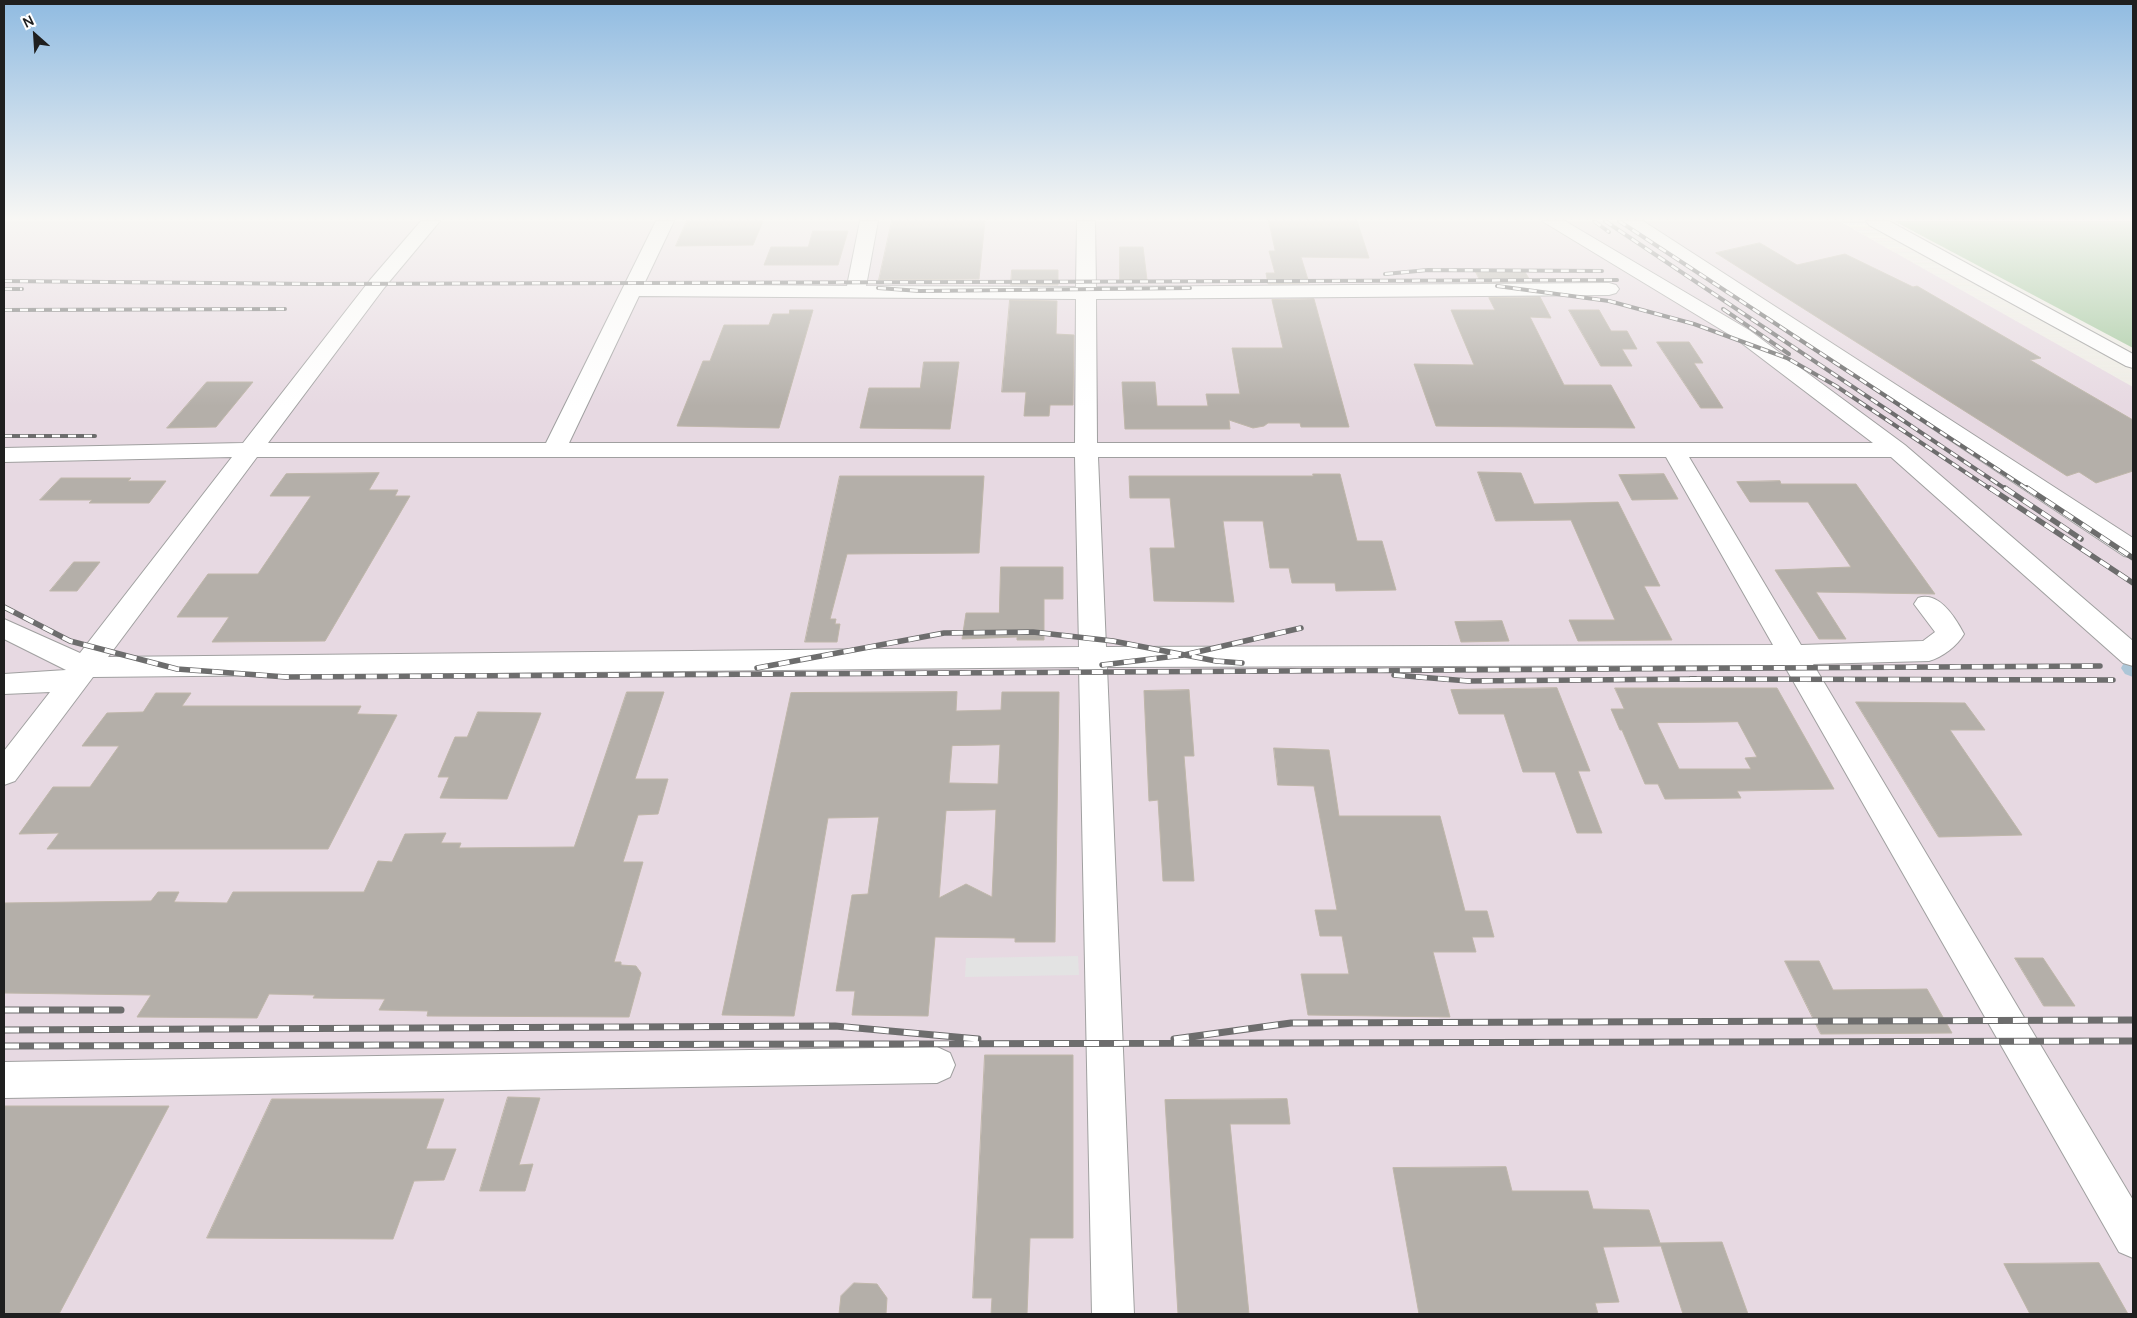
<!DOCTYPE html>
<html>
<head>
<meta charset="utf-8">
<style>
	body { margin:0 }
	#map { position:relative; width:2137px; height:1318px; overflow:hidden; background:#efede6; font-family:Manrope,sans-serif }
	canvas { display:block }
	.frame { position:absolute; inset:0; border:5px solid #1f1f1f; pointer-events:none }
	.north { position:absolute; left:10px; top:10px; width:50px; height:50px; -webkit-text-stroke:4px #fff; paint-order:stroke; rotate:334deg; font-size:14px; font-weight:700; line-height:20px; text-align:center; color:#1f1f1f }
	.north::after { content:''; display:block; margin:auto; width:18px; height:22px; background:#1f1f1f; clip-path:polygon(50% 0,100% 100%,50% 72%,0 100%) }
</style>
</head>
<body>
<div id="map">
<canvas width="2137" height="1318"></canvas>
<div class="frame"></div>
<div class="north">N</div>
</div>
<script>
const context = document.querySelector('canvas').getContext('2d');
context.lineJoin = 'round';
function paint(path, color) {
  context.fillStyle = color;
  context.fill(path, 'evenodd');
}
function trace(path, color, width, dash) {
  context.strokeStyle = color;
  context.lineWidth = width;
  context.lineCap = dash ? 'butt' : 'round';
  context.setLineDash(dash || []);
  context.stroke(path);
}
paint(new Path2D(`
	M4 221H1839L2133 387V1314H4Z`), '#e7d9e2');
paint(new Path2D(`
	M1894 221H2133V348Z`), '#a5c9a0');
paint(new Path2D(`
	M1078 956 1079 975 965 977 966 958Z`), '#e3e3e3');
paint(new Path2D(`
	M2133 658V677L2125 674 2121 668 2125 661Z`), '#acc6d7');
const building = new Path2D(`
	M687 221H763L753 245 676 246Z
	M892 221H985L979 279 879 280Z
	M1269 221H1357L1369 258 1301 257 1309 283 1268 284 1266 273H1275L1269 251H1275Z
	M813 231H848L838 265H764L771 247H808Z
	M1760 243 1797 265 1845 254 1913 287 1917 286 2041 358 2030 360 2133 420V471L2096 483 2079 472 2067 476 1716 253Z
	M1120 247H1143L1147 280H1120Z
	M1012 270H1058V285H1011Z
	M1476 272H1525L1531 282H1481Z
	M1540 297 1551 318 1530 317 1564 385H1611L1635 428 1436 426 1414 364 1474 365 1451 310H1495L1489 298Z
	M1314 299 1349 427H1301L1300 423H1268L1264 426 1253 428 1229 420 1230 429H1125L1122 382H1155L1157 406H1208L1206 394H1240L1232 348H1283L1272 300Z
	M1010 300 1057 301 1056 334 1074 335 1073 405H1050L1049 416H1024L1026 392H1002Z
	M790 310H813L779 428 677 426 703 361H710L724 325H769L773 314H789Z
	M1569 310H1599L1611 331H1627L1637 349H1622L1632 366H1601Z
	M1657 342H1689L1703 363H1694L1723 408H1701Z
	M924 362H959L950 429 860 428 869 388H920Z
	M207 382H253L216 427 167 428Z
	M1478 472 1521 473 1534 504 1618 502 1660 586H1644L1672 640 1578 641 1569 620H1615L1571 520 1496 521Z
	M379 473 369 490H398L395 496H410L325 641 212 642 229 617H177L208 574H258L311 496H270L286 474Z
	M1313 474H1340L1357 541H1382L1396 590 1336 591 1335 583H1292L1289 568H1270L1263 521H1223L1234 602 1154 601 1150 548H1175L1170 498H1130L1129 476H1313Z
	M1664 474 1678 499 1632 500 1619 475Z
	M840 476H984L979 553 847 554 830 619H836L835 624H840L837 642H805Z
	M61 478H131L128 481H166L149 503H89L92 500H40Z
	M1780 481 1781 484H1856L1935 594 1816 592 1846 639H1819L1775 570 1851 567 1808 502H1750L1737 482Z
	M74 562H100L77 591H50Z
	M1001 567H1063V599H1044V640H1017V637L962 639 966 613H999Z
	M1502 621 1509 641 1461 642 1455 622Z
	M1557 688 1590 771H1578L1602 833H1577L1555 772H1523L1504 714H1459L1451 690Z
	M1615 688H1777L1834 789 1737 791 1741 798 1665 799 1658 784H1645L1622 730H1620L1611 709H1624ZM1738 722 1757 757 1745 758 1751 769H1679L1657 723Z
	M1189 690 1194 756H1184L1194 881H1163L1158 800 1149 801 1144 691Z
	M627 692H664L635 779H668L658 814 638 815 623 862H643L614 962H621V965L636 966 641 973 629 1017 427 1016 428 1011 379 1010 385 999 313 998 315 995 269 994 257 1018 137 1017 151 995 4 993V903L151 901 158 892H179L174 902 227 903 233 892H364L378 861 392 862 405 834 446 833 441 843H461L459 848 574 847Z
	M957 692 956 711 1001 710 1002 692H1059L1055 942H1015V938L935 937 928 1016 852 1015 855 991H836L852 895 868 894 879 817 828 818 794 1016 722 1015 791 693ZM1000 745 998 784 949 783 952 746ZM996 810 992 897 966 884 939 898 946 811Z
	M156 693H191L182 706H361L357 714 397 715 328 849H47L59 833 19 834 53 787H90L119 746H82L107 713 143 712Z
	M1856 702 1965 703 1985 730H1950L2022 835 1939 837Z
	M478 712 541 713 507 799 440 798 449 777H438L455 737H467Z
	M1274 748 1329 750 1339 816H1440L1465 911H1487L1494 937H1472L1476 952H1433L1450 1017 1308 1015 1301 974H1349L1342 936H1320L1315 910H1337L1314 786 1278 785Z
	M2015 958H2043L2075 1006H2044Z
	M1785 961H1819L1833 990 1927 989 1952 1033 1821 1034Z
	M985 1055H1073V1238H1030L1027 1314H991L992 1298H973Z
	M508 1097 540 1098 519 1165 533 1164 525 1191H480Z
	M272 1099H444L426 1149H456L444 1180 414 1181 393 1239 207 1238Z
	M1287 1099 1290 1124H1230L1249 1314H1178L1165 1100Z
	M4 1106H169L59 1314H4Z
	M1506 1167 1512 1191H1588L1593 1209 1649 1210 1660 1243 1722 1242 1748 1314H1683L1661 1246 1603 1247 1619 1302 1595 1303 1598 1314H1419L1393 1168Z
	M2099 1263 2128 1314H2030L2004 1264Z
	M854 1283 877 1284 887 1298 886 1314H839L841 1296Z`);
paint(building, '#b4afa9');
trace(building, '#bfb7aa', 1);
const minor = new Path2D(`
	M421 221H440L384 288 268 443H546L656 221H674L644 284 847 286 860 221H878L866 286 1076 287 1077 221H1095L1096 287 1609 283 1616 285 1619 289 1616 293 1609 295 1096 299 1097 443H1873L1735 338 1542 221H1565L1749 330 1905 445 2133 641V666L2123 663 1891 457H1689L1801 645 1923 641 1935 632 1914 604 1918 598C1939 591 1955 617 1964 634 1957 646 1943 657 1929 661L1813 664 2133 1200V1258L2119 1252 1784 665 1107 667 1134 1314H1092L1079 667 93 677 15 781 4 785V751L50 692 4 694V674L66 670 4 639V619L80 653 232 457 4 462V448L243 443 370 280ZM639 296 1076 299 1075 443H569ZM257 457H1075L1079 647 108 657ZM1098 457H1666L1773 645 1106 647Z
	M1621 221H1643L2133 538V558L2124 556Z
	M1866 221H1889L2133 354V368L2126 366 1869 225Z
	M937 1047 950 1053 955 1065 950 1077 937 1083 4 1098V1062Z`);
trace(minor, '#a0a0a0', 2);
paint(minor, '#fff');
const railFar2 = new Path2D(`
	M1594 221 1609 232
	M1605 221 2007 490
	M1619 221 2029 490
	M1385 274 1428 270 1602 271
	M4 281 315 284 1617 280
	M1497 286 1609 301 1694 324 1787 358 1836 386 1992 490
	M878 288 920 291 1190 288
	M4 289H22
	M1723 309 1789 354
	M4 310 285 309
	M4 436H95`);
const railFar1 = new Path2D(`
	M1990 488 2133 583
	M2005 488 2081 539
	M2027 488 2133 558
	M4 607 70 641 177 669 286 677 2100 666
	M1102 665 1184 655 1301 628
	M757 668 944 633 1033 632 1113 641 1216 661 1242 663
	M1394 675 1468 681 1696 679
	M1690 679 2113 680`);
const rail = new Path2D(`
	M4 1010H121
	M4 1030 835 1026 978 1039
	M1174 1039 1291 1023 2133 1020
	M4 1046 2133 1041`);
trace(railFar2, '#6d6d6d', 4);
trace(railFar1, '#6d6d6d', 5.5);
trace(rail, '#6d6d6d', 7);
trace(railFar2, '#fff', 2.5, [8]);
trace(railFar1, '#fff', 4, [11]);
trace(rail, '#fff', 5, [15]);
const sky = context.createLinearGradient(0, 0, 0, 406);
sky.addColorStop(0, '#90bbe1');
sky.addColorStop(0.54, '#f8f7f4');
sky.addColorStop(1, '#f8f7f400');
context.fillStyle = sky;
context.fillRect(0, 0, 2137, 406);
</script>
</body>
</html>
